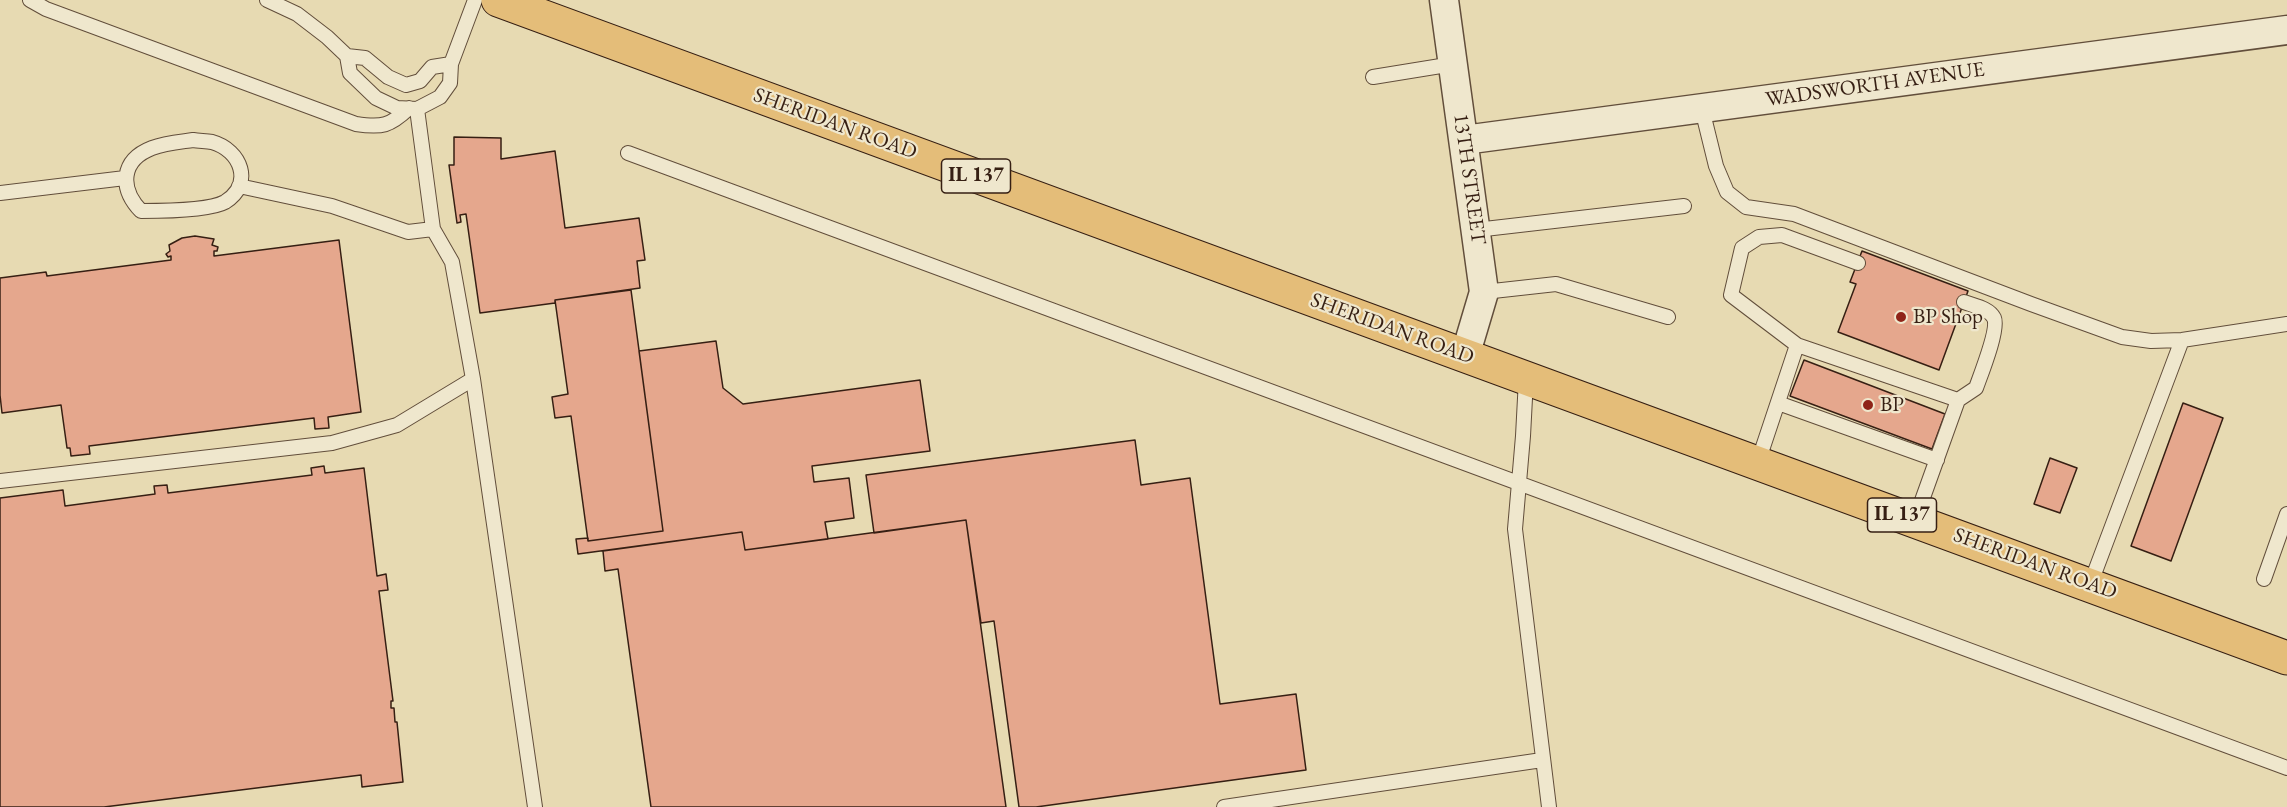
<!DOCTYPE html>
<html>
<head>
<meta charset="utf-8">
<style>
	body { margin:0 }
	canvas { display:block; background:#e7dab2 }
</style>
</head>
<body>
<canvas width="2287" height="807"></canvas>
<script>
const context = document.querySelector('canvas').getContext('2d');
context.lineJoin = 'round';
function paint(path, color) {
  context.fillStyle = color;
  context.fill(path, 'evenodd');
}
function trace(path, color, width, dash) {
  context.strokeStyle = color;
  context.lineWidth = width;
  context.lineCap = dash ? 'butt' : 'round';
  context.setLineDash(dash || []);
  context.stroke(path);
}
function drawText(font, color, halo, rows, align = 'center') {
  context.font = font + ' "EB Garamond",serif';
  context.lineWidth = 4.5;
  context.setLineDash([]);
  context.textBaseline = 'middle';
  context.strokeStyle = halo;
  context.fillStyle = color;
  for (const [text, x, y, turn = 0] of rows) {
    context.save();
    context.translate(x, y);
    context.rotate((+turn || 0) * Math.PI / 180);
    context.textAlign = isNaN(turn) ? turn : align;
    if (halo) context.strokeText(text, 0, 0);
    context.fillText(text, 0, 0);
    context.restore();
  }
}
const building = new Path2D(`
	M454 137 501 138V159L555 151 565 228 639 218 645 260 637 261 640 288 555 300V303L480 313 466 214 460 215 461 222 457 223 449 165H454Z
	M195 236 214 239 212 245 218 247 217 251H214V256L339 240 361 412 328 417 329 428 315 429 314 418 89 446 90 454 71 456 70 448H67L61 405 2 413 0 395V278L46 272 47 276 171 260V256L168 257 166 254 170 251 169 245 182 238Z
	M1862 251 1968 291 1939 370 1838 332 1856 284 1850 282Z
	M631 290 663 531 588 541 571 416 555 418 552 397 568 394 555 300Z
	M716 341 723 388 743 404 920 380 930 451 812 466 814 482 849 478 854 518 825 522 828 539 745 550 742 532 578 554 576 539 588 538V541L663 531 639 351Z
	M1804 360 1945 414 1932 449 1790 396Z
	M2183 403 2223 418 2171 561 2131 546Z
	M1135 440 1141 485 1190 478 1220 704 1296 694 1306 770 1036 807H1019L994 621 981 623 966 520 874 533 866 475Z
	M2050 458 2077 468 2060 513 2034 504Z
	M324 466 325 473 364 468 377 576 386 574 388 590 379 591 393 701H391V708H394L395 722H397L403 782 362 787 361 775 104 807H0V498L63 490 65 506 155 494 154 486 167 485 168 493 312 475 311 468Z
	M966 520 1006 807H651L618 569 605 571 603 551 742 532 745 550Z`);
paint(building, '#e5a78d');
trace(building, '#361f13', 1.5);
const service = new Path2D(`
	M30 0 46 9 356 124C382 128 390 126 409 108
	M267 0 297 14 327 37 347 56 350 73 376 98 397 108 417 109 440 97 450 83 451 64 475 0
	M347 56 365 58 388 77 406 85 420 81 432 67 451 64
	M1373 77 1453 64
	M417 109 433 229 452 262 473 379 535 807
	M1702 109 1716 166 1727 192 1746 207 1794 214 2031 304 2122 337 2151 341 2182 340 2287 324
	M193 140C199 141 206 141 212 142 241 150 254 184 225 202 209 211 160 211 141 211 119 188 121 160 152 148 165 143 179 142 193 140Z
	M628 153 2287 768
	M239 186 332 206 408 232 433 229
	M0 193 125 178
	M1476 230 1684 206
	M1484 292 1556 284 1668 317
	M1797 345 1731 295 1742 248 1759 237 1782 235 1858 263
	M1526 379 1523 436 1515 529 1549 807
	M1958 400 1976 388C1981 374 1999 329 1994 318 1989 308 1974 306 1964 302
	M1778 403 1937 460
	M1758 462 1797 345 1958 400 1915 520
	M0 481 332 443 397 425 473 379
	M2264 579 2287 514
	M2090 585 2182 340
	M1224 807 1542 760`);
const minor = new Path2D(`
	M1444 0 1484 292 1465 356
	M1464 140 2287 30`);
const trunk = new Path2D(`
	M498 0 2287 658`);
trace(service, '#624e3b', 16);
trace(minor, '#624e3b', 31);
trace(trunk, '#361f13', 35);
trace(service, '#efe7cd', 14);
trace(minor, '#efe7cd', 28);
trace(trunk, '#e4bd79', 33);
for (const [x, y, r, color] of [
	[1901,317,6,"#8f2418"],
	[1868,405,6,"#8f2418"]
]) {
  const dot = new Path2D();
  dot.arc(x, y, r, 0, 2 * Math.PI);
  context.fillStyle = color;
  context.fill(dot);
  trace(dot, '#efe7cd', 2);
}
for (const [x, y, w] of [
	[976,176,69],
	[1902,515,69]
]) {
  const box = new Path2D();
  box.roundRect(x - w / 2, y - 17, w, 34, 4.5);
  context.fillStyle = '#efe7cd';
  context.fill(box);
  trace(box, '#361f13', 1.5);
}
drawText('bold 20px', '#361f13', null, [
	["IL 137",976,176],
	["IL 137",1902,515]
]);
drawText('21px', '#361f13', '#efe7cd', [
	["WADSWORTH AVENUE",1875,85,-8],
	["SHERIDAN ROAD",835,124,20],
	["13TH STREET",1469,179,82],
	["SHERIDAN ROAD",1392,329,20],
	["SHERIDAN ROAD",2035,564,20]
]);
drawText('21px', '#361f13', '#efe7cd', [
	["BP Shop",1913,317],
	["BP",1880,405]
], 'left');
</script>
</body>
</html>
